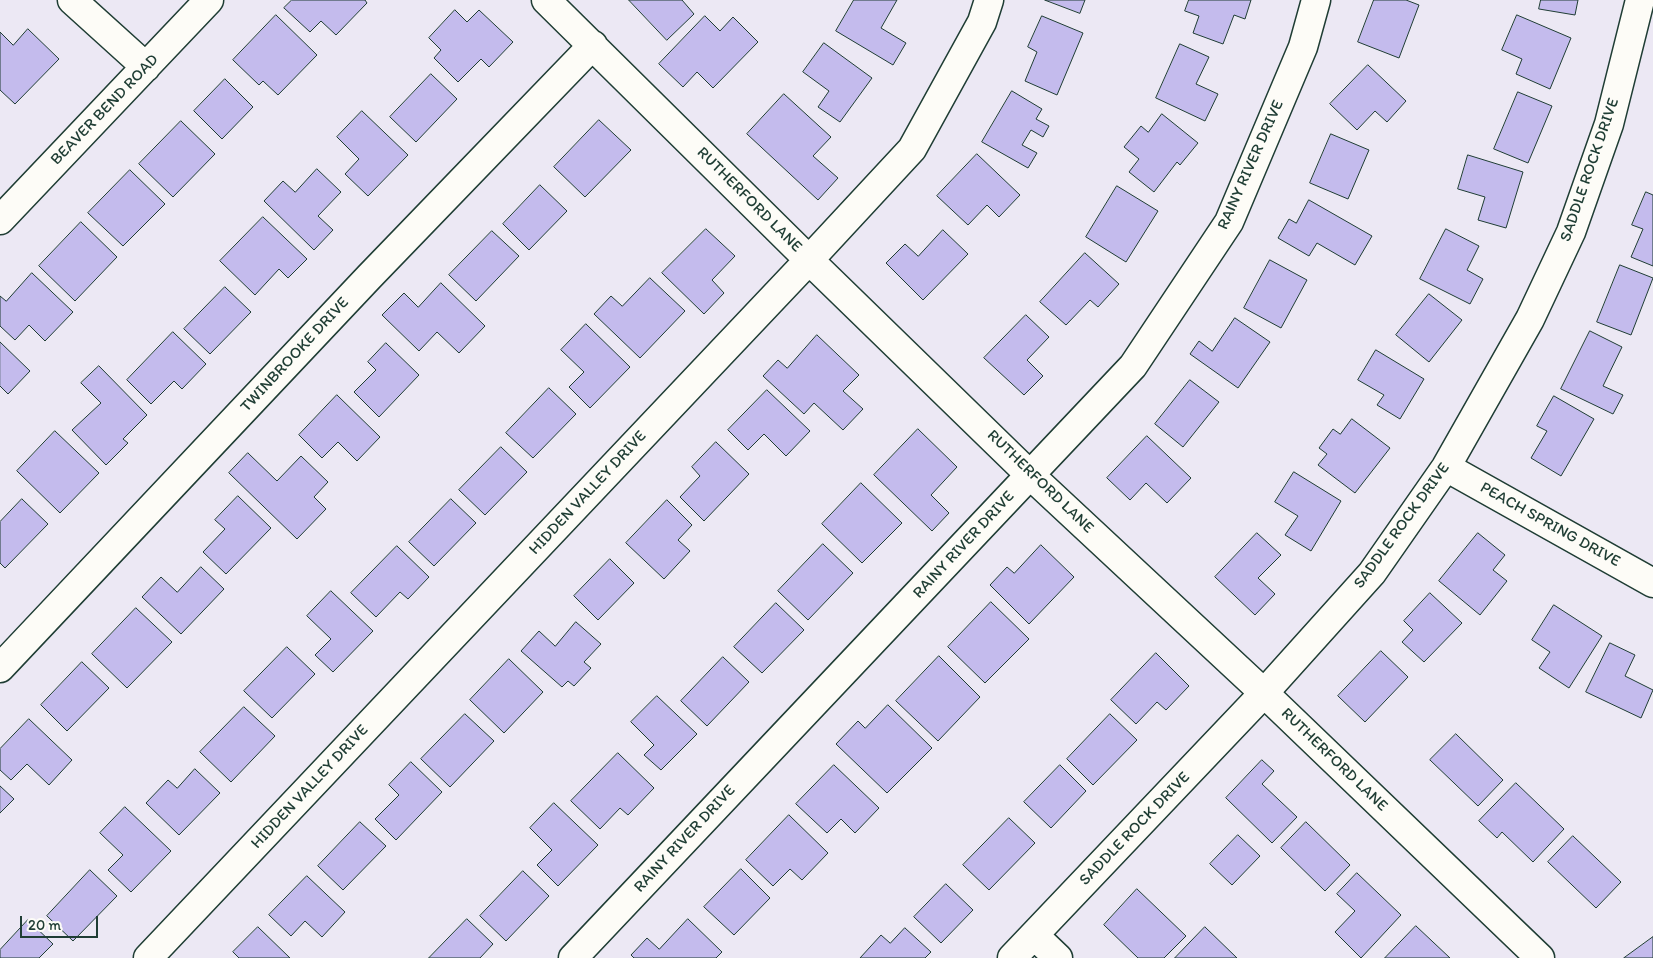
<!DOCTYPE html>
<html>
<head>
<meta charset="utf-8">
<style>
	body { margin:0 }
	#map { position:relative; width:1653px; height:958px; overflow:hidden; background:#ece8f4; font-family:Itim,sans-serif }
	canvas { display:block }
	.scale { position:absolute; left:20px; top:916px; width:78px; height:22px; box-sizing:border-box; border:2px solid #1f3d34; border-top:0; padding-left:6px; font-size:15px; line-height:18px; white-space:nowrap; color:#1f3d34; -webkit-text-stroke:4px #fdfcf7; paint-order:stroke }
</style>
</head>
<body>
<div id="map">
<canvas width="1653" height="958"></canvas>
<div class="scale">20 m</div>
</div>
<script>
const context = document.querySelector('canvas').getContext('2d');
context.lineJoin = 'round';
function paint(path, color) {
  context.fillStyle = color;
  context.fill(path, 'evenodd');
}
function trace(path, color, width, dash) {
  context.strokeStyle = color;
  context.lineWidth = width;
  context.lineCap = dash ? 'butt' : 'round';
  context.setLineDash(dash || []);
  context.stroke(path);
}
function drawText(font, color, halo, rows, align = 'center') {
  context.font = font + ' Itim,sans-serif';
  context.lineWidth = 4.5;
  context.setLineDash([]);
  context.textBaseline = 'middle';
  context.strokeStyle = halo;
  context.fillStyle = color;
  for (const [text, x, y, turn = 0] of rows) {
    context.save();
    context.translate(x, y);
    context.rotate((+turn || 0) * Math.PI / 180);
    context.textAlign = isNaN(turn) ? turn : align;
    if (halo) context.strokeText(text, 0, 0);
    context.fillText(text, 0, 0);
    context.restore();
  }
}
const building = new Path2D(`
	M292 0H365L367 3 336 35 321 21 310 32 284 8Z
	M629 0H682L694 14 667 40Z
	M854 0H897L881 28 906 43 893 65 836 31Z
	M1045 0H1085L1080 13Z
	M1189 0H1251L1245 19 1234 15 1223 44 1193 33 1199 16 1185 11Z
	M1374 0H1406L1419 5 1399 58 1358 42Z
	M1541 0H1578L1575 15 1539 9Z
	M455 10 467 22 479 10 513 42 489 67 481 59 458 82 434 58 441 50 429 38Z
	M276 15 317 55 278 95 263 81 259 85 233 60Z
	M1517 15 1571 38 1550 89 1516 74 1522 59 1502 50Z
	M705 16 720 31 733 17 758 42 713 88 697 72 683 87 659 64Z
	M1042 16 1083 33 1057 95 1025 81 1037 52 1028 47Z
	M28 29 59 59 15 104 0 90V32L13 45Z
	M824 43 872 78 840 122 818 107 829 91 803 72Z
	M1180 44 1209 57 1196 84 1218 94 1205 121 1156 98Z
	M1368 65 1406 101 1387 122 1375 111 1357 130 1330 104Z
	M431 74 457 99 416 142 390 117Z
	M225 79 253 107 222 139 194 111Z
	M1012 91 1042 109 1036 119 1049 126 1043 137 1031 130 1022 145 1037 153 1028 168 982 142Z
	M1518 92 1552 106 1528 163 1494 149Z
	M784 94 831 137 813 156 838 178 818 200 747 134Z
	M362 111 408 155 368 196 345 174 359 159 337 137Z
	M1162 114 1198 143 1180 165 1177 162 1154 192 1129 172 1139 159 1124 147 1141 126 1148 132Z
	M599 120 631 150 585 197 554 167Z
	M181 121 215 154 173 197 139 164Z
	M1331 134 1369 150 1348 199 1310 183Z
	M977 154 1020 195 999 217 987 205 968 225 937 196Z
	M1468 155 1523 172 1506 228 1478 220 1485 197 1458 189Z
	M317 169 341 192 318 216 333 230 314 250 264 201 283 181 295 192Z
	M130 170 165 204 123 246 88 213Z
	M540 185 567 211 529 250 503 224Z
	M1117 186 1158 211 1126 262 1086 237Z
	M1646 192 1653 195V266L1631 257 1643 229 1632 225Z
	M1309 200 1372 236 1355 265 1317 243 1309 256 1278 238 1289 219 1296 223Z
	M263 217 307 259 288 278 279 269 255 295 220 261Z
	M81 222 117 257 75 301 39 266Z
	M706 229 735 256 712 280 724 293 704 314 662 273Z
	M1446 229 1479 246 1467 270 1483 279 1470 304 1420 279Z
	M943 230 968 254 923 300 886 263 905 244 918 256Z
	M492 231 519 256 476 301 449 275Z
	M1085 253 1119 284 1098 307 1090 300 1066 325 1040 302Z
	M1270 260 1307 280 1281 328 1244 308Z
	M1620 265 1653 278 1631 335 1597 322Z
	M32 273 73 312 45 341 29 325 15 340 0 326V296L6 301Z
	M650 278 685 311 640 358 594 314 611 296 622 306Z
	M441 283 485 326 459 353 437 332 419 351 382 315 404 293 418 307Z
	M225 287 251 312 210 354 184 329Z
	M1429 294 1462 320 1429 362 1396 335Z
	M1026 315 1049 337 1027 360 1043 376 1024 395 984 358Z
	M1235 318 1270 342 1238 388 1190 354 1199 341 1212 351Z
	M586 324 630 367 590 408 569 387 584 372 561 350Z
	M1590 331 1622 347 1603 386 1623 395 1613 414 1561 389Z
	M173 332 206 364 182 389 174 381 151 404 127 380Z
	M817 335 859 375 843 391 863 409 843 430 814 403 804 414 763 376 778 360 787 368Z
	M0 342 30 371 8 394 0 386Z
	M386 343 419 375 379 417 354 392 376 370 368 362Z
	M1376 350 1424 379 1400 419 1377 405 1384 395 1358 380Z
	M99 366 147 415 123 439 128 443 106 465 72 430 101 403 81 383Z
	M1190 380 1219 402 1183 447 1155 424Z
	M549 388 576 414 533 458 506 433Z
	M767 390 810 431 786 456 764 434 748 450 728 430Z
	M337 395 380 437 357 461 338 442 322 458 299 435Z
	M1554 396 1594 419 1561 476 1531 458 1547 431 1537 426Z
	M1352 419 1390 448 1355 493 1318 465 1327 454 1319 448 1333 429 1340 434Z
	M918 429 957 467 931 495 949 513 932 531 874 475Z
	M55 431 99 473 60 513 17 471Z
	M1147 436 1191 478 1167 503 1146 483 1130 500 1107 478Z
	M716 442 749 474 704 521 680 497 700 476 692 467Z
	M501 447 527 472 485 515 459 490Z
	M248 453 277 481 301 456 328 482 314 497 326 509 297 539 229 473Z
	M1294 472 1341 501 1311 551 1285 535 1298 516 1275 502Z
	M861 483 902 523 862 563 822 524Z
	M238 496 271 528 226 574 203 552 225 529 215 520Z
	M22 499 48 524 5 568 0 563V522Z
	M451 499 476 523 434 566 409 542Z
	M667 500 692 525 678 540 690 551 664 579 626 543Z
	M1257 533 1281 555 1258 578 1275 594 1255 615 1215 577Z
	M1478 533 1505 555 1493 570 1507 581 1480 615 1439 581Z
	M823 544 853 573 808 620 778 591Z
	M1041 545 1074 577 1029 624 990 585 1007 567 1014 573Z
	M397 546 429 577 408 599 400 592 376 617 351 593Z
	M610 559 634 583 598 620 574 596Z
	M201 567 224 589 181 634 142 597 161 577 177 592Z
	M331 591 373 631 333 672 315 655 331 639 307 616Z
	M1430 593 1462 623 1424 662 1402 642 1413 630 1404 621Z
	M991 602 1029 639 985 683 948 647Z
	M776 603 804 630 762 673 734 647Z
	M1554 605 1602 636 1569 688 1539 668 1550 652 1532 640Z
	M136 608 172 642 127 688 92 654Z
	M576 622 601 644 584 662 591 668 574 686 568 681 562 687 521 651 539 631 555 646Z
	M1610 643 1635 655 1625 676 1653 690 1641 718 1586 692Z
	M287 647 315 674 272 718 244 691Z
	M1381 651 1408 677 1365 722 1338 696Z
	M1156 653 1189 686 1166 710 1157 702 1136 724 1111 700Z
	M939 656 980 697 938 741 896 701Z
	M723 657 749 682 707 726 681 701Z
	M509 659 543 692 504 733 470 700Z
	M82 662 109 688 67 731 41 705Z
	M657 696 697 734 661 770 644 755 654 745 631 722Z
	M888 705 932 748 887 793 836 744 858 721 865 728Z
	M244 707 275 736 231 782 200 752Z
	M465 714 494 741 450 787 421 759Z
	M1110 714 1137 740 1093 785 1067 759Z
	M29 719 72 760 49 785 27 764 11 780 0 770V749Z
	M1456 734 1503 780 1478 806 1430 760Z
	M618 753 654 788 628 815 620 808 600 829 571 801Z
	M1262 760 1274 771 1262 784 1297 817 1272 843 1226 798Z
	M411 762 442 792 396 840 375 819 399 795 389 785Z
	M834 765 879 808 855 833 841 819 827 833 796 804Z
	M1060 765 1086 791 1051 828 1024 802Z
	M195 769 220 793 179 835 146 803 168 780 177 788Z
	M1516 783 1564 829 1533 862 1502 832 1497 838 1479 821Z
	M0 786 14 799 0 813Z
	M554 803 598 845 558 886 537 865 552 850 530 828Z
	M125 807 171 851 131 892 108 870 123 855 100 833Z
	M789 815 828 853 802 880 790 869 773 886 746 860Z
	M1009 818 1035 843 989 890 963 865Z
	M360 822 386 846 343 890 318 866Z
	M1306 822 1350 865 1325 891 1281 848Z
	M1238 835 1260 856 1232 885 1210 864Z
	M1573 836 1621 882 1596 908 1548 862Z
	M741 869 770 898 734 935 704 907Z
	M90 870 117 896 73 941 47 916Z
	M523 871 549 896 506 941 480 916Z
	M1357 873 1401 915 1361 958 1335 932 1355 911 1337 894Z
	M307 876 345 912 322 937 305 921 291 936 269 915Z
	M946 884 973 910 941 943 914 917Z
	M1137 889 1186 936 1164 958H1138L1104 925Z
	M467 919 493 944 480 958H429Z
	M688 919 722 952 716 958H634L631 955 647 938 659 949Z
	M28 920 53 944 39 958H0V950Z
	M1416 926 1450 958H1385Z
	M258 927 290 958H239L233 952Z
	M1205 927 1237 958H1175Z
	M905 928 931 952 925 958H860L881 935 890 943Z
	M1653 937V958H1624Z`);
paint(building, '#c4bbed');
trace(building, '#1f3d34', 1);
const minor = new Path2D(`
	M72 0 146 67
	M546 0 809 260 1030 475 1264 693 1540 958
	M0 220 209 0
	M1446 467 1653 583
	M0 668 369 277 593 45
	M1034 935 1058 958
	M148 958 809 260 912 149 982 22 989 0
	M573 958 1133 366 1229 222 1303 47 1316 0
	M1012 958 1264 693 1372 573 1446 467 1530 319 1571 232 1609 124 1640 0`);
trace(minor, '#1f3d34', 31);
trace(minor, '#fdfcf7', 28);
drawText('16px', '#1f3d34', '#fdfcf7', [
	["BEAVER BEND ROAD",105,110,-46],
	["RAINY RIVER DRIVE",1251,165,-66],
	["SADDLE ROCK DRIVE",1590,170,-71],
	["RUTHERFORD LANE",749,200,45],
	["TWINBROOKE DRIVE",295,355,-47],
	["RUTHERFORD LANE",1040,482,44],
	["HIDDEN VALLEY DRIVE",588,493,-47],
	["PEACH SPRING DRIVE",1550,525,29],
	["SADDLE ROCK DRIVE",1402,526,-54],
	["RAINY RIVER DRIVE",964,545,-47],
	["RUTHERFORD LANE",1334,760,44],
	["HIDDEN VALLEY DRIVE",310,787,-47],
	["SADDLE ROCK DRIVE",1135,829,-46],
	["RAINY RIVER DRIVE",685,839,-47]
]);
</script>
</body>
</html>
